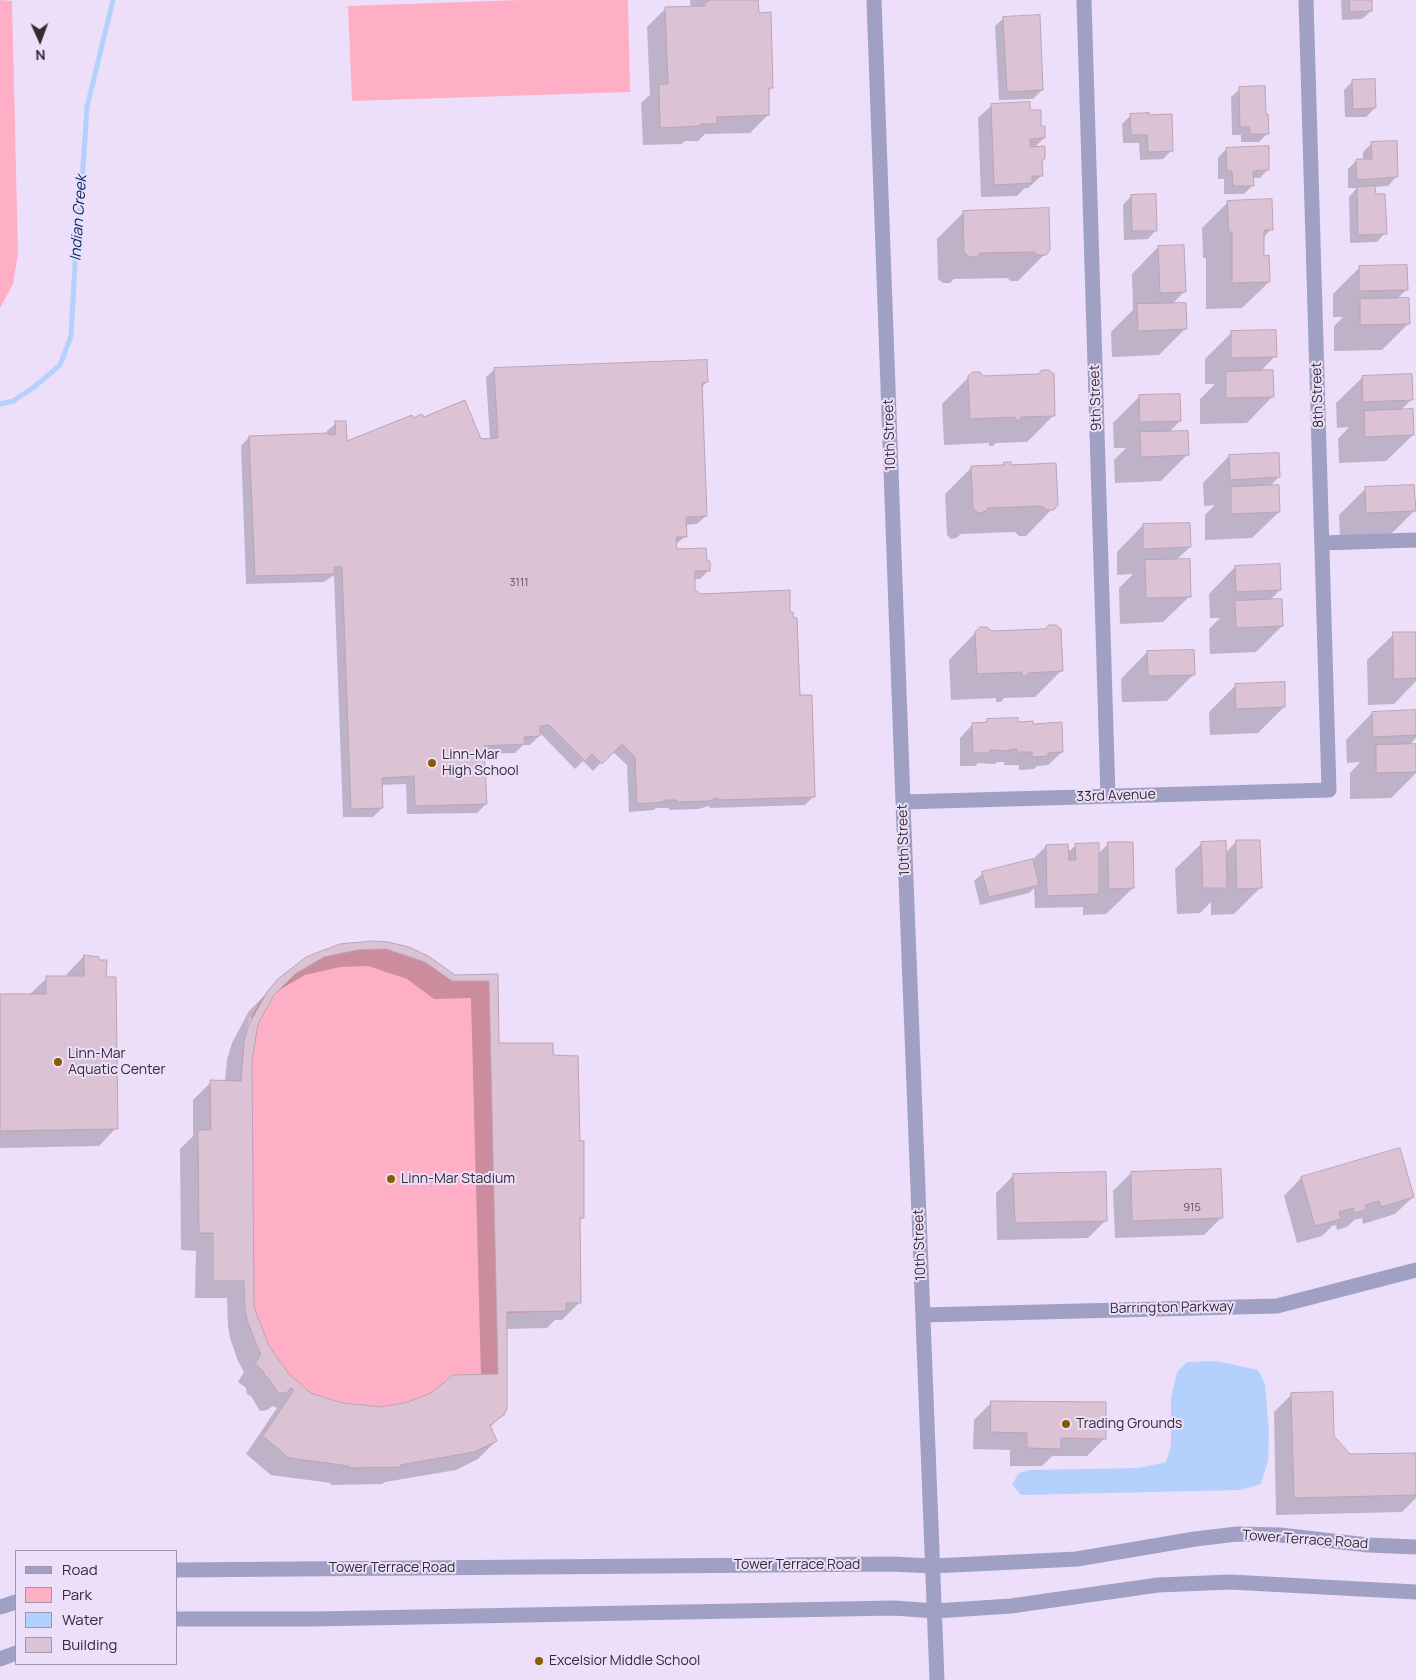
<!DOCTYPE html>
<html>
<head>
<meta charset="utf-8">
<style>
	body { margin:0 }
	#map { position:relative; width:1416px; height:1680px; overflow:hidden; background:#eddff9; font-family:Manrope,sans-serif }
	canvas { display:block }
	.legend { position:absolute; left:15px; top:1550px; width:162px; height:115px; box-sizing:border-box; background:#eddff9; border:1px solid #a197ab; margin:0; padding:6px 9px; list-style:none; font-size:15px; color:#302b35 }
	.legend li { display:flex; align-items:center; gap:10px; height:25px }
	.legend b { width:25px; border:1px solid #a197ab }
	.north { position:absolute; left:15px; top:15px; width:50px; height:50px; -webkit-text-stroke:4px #eddff9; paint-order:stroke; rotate:178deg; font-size:14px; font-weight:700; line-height:20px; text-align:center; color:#302b35 }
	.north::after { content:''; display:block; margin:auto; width:18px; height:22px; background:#302b35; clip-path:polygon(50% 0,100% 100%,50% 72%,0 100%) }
</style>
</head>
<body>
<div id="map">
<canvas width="1416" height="1680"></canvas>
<ul class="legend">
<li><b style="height:6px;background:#a0a0c4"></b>Road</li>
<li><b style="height:14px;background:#feafc6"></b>Park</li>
<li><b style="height:14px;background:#b4d0fd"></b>Water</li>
<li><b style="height:14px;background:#dbc2d5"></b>Building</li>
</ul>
<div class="north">N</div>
</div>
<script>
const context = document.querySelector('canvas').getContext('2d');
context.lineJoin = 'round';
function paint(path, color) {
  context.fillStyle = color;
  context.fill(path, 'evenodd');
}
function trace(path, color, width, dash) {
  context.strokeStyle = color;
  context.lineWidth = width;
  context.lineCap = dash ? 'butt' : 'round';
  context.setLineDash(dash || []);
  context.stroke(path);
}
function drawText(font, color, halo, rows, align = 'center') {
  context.font = font + ' Manrope,sans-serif';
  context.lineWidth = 4;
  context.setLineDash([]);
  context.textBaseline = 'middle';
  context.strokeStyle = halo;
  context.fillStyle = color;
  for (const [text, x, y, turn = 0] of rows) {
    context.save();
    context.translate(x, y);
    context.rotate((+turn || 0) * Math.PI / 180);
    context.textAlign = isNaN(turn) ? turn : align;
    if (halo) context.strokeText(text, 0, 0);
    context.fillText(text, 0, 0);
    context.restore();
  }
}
paint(new Path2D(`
	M0 0 12 1 18 253 13 284 0 308Z
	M521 0H628L630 92 352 101 348 6Z
	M373 941 409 947 428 956 455 975 498 974 499 1043H553L554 1055 578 1056 580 1140 584 1141V1218H580L581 1303H566V1311L507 1313V1409L504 1415 490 1425 497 1441 474 1452 401 1465V1467L349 1468V1466L289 1458 263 1436 294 1390 291 1389 286 1393H278L269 1379 265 1376 263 1371 255 1364 261 1354 247 1320 244 1281H213V1234L199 1233 198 1130H211L210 1080H241C242 1061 242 1041 249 1023 270 971 318 943 373 941Z`), '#feafc6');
paint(new Path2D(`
	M1217 1361 1258 1370 1265 1384 1269 1431 1268 1461 1261 1484 1240 1490 1021 1495 1012 1484 1019 1473 1030 1470 1139 1468 1166 1462 1171 1446V1398L1177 1372 1187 1362Z`), '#b4d0fd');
paint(new Path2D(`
	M690 0H757V14L772 87 768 91V115L750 133 705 134 698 141H685L682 144 643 145 641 103 650 95 647 27 665 9 691 8Z
	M1341 0H1371V11L1362 19 1342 20Z
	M1004 18 1042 90 1033 99 999 100 995 26Z
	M1353 81 1375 108 1366 117H1345L1344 90Z
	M1240 89 1265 115 1268 133 1259 142H1241V135H1232L1231 97Z
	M992 105 1029 112 1040 127 1044 138 1034 148 1044 159 1041 162 1042 175 1028 188H1025L1017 196 981 197 978 118Z
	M1131 115 1172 150 1163 159 1140 160 1139 143H1123L1122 124Z
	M1372 143 1396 177 1388 186 1374 187 1375 195 1385 233 1377 242 1350 243 1349 197 1357 188H1348V169L1357 160H1363V152Z
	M1226 149 1268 169 1260 178H1252L1253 185 1244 194H1224V179H1218V158Z
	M1131 196 1156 230 1148 239 1124 240 1123 205Z
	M1228 202 1271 229 1263 238V257L1269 282 1242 308 1206 309V258H1203L1202 228Z
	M964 212 1049 250 1018 281H1011L1007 278 954 279 950 283H943L938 279 937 239Z
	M1158 247 1185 291 1172 304 1185 329 1159 355 1112 357 1111 332 1133 310 1132 274Z
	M1359 268 1406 290 1397 299 1409 323 1382 350 1334 351V326L1343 317H1333V294Z
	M1231 333 1275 356 1260 372 1273 396 1247 423 1200 424V399L1215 384H1205V359Z
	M495 369 707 382 701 388 706 516 697 524 685 525 686 536 675 545 676 550 705 563 709 570 700 579H694V591L701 595 789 613 799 696 814 796 805 805 710 808 709 806 698 809 669 810V808H656L654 810 629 812 627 765 612 751 593 771 583 761 575 769 539 732V736L530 745H523L515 753 483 754 486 804 477 813 407 814 406 784 381 785 382 808 373 817H343L334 575 324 582 246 584 241 446 249 437 327 434V431L336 423 346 442 413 419H423L480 440H490L486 377Z
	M973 373 983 377 1054 415 1027 442 996 443 993 446H989V443L944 445 942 404Z
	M1363 377 1412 399 1400 411 1413 435 1386 461 1339 463 1338 439 1349 427 1337 428 1336 403Z
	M1140 396 1180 421 1168 433 1187 455 1161 481 1115 483 1114 460 1126 448H1114L1113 423Z
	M1229 456 1279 477 1269 487 1279 512 1252 538 1205 540V515L1215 505 1204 506 1203 483Z
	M1005 463 1057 504 1026 536H1019L1015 532 961 534 956 538 951 539 947 535 945 494 972 467 1002 466Z
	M1366 488 1414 511 1388 537 1340 539 1339 515Z
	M1143 525 1190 547 1176 560 1190 596 1163 622 1120 624 1119 588 1133 574 1117 575V552Z
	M1235 567 1280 590 1269 601 1282 626 1256 652 1210 654 1209 629 1220 618H1210L1209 594Z
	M980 628 1061 671 1035 697 1004 698 1001 702H996V698L951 700 949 660Z
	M1416 633V681L1394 704 1368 705 1367 660 1394 634Z
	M1147 652 1194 674 1167 701 1122 702 1121 679Z
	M1236 685 1284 707 1258 733 1210 735 1209 712Z
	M1416 712V738L1409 745H1416V773L1391 798 1350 799V773L1360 762 1347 763 1346 740 1372 713Z
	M987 720 1016 723 1062 752 1048 765 1037 766 1034 769 1019 770V765H1004V762H997L995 764 978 763 975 766H960V738L973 724H984Z
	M1236 842 1261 887 1234 914 1211 915V902L1200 913 1177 914 1175 869 1202 843 1225 853Z
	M1108 844 1133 888 1106 914 1083 915V907L1035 908 1034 888 1029 893 980 905 974 881 983 873 1033 859 1046 846 1067 853 1076 845 1098 854Z
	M388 944 455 976H497L498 1044 552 1057 578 1142 583 1217 579 1221 580 1302 562 1320H555L547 1328 505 1329 503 1414 489 1428 496 1441 478 1459 456 1470 385 1482 382 1484 331 1485V1483L271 1475 246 1454 277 1408 273 1406 267 1410 260 1411 251 1396 247 1394 246 1388 238 1382 244 1372 238 1361 230 1338 228 1326 227 1298H195L196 1251 181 1250 180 1149 193 1136V1100L211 1082H225L227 1060 232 1043 249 1011 291 969 307 959ZM368 966 407 979 434 999 471 998 481 1376 408 1403 382 1408 341 1405 311 1394 288 1375 268 1346 253 1308 251 1059 256 1024 276 992 305 975 340 967ZM250 1018H252L249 1027 246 1031Z
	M84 956 105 978 116 1128 99 1146 0 1148V996L29 995 47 978 67 977V974Z
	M1131 1173 1222 1217 1204 1235 1115 1238 1113 1191Z
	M1014 1175 1106 1220 1088 1238 997 1240 996 1193Z
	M1301 1178 1413 1197 1395 1214 1363 1224 1362 1218 1354 1220 1347 1227 1337 1230 1336 1225 1332 1226 1322 1236 1297 1243 1284 1196Z
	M1292 1394 1350 1456 1416 1454V1498L1402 1512 1276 1515 1274 1412Z
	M992 1402 1105 1438 1087 1456H1052L1042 1466H1010V1450L973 1449 974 1420Z`), '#0003');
trace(new Path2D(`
	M0 404 13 401 34 387 60 365 71 336 76 247 82 182 87 107 113 0`), '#b4d0fd', 5);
const building = new Path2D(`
	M708 0H758L759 13 771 12 773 88H769V115L717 117V124H701V126L660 128 659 84H668L665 7 705 6V2H708Z
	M1350 0H1372V11L1350 12Z
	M1040 15 1043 90 1007 92 1003 17Z
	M1375 79 1376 108 1353 109 1352 80Z
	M1265 86 1266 114H1268L1269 134H1250L1249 127H1240L1239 87Z
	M1030 102V110H1041V126H1045V138L1030 139V147L1045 146V159L1042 160 1043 176H1032V183L994 185 991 104Z
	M1149 113V115L1172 114 1173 151 1148 152 1147 135H1131L1130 114Z
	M1397 141 1398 177 1357 180 1356 159H1372L1371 142Z
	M1269 146V170L1253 171 1254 186H1233L1232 171H1227L1226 148Z
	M1375 186 1376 194H1385L1387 234 1358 235 1357 187Z
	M1156 194 1157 231H1132L1131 195Z
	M1272 199 1273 230H1264V256L1269 255 1270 282 1232 283V232H1229L1227 201Z
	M1049 208 1050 250 1046 255H1038L1034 252 980 253 977 257H970L964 253 963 211Z
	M1184 245 1186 292 1160 293 1158 246Z
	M1407 265 1408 290 1359 291V266Z
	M1409 298 1410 324 1360 325V299Z
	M1186 303 1187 329 1138 331 1137 304Z
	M1276 330 1277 357 1231 358V331Z
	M707 360 708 382 702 383 707 516 686 517 687 537H676L677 549 706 548 707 561H710V571H695V590L701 594 790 590V612H793V617L797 618 800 695H812L815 797 719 800 718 798 708 801 677 802V800H664V802L637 804 635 757 622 744 602 764 592 754 585 761 549 725 540 726V736L524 737 525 744 484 746 487 804 415 806 414 776 382 778 383 808 351 809 342 567H334V574L255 576 249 436 329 433 330 435 336 434 335 421H346L347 441 412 415 413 418 422 414 424 417 465 400 481 439 498 438 494 368Z
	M1042 370H1049L1054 374 1055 416 1021 417V420H1015V417L970 419 968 376 973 372H980L983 376 1038 374Z
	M1273 370 1274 397 1226 398V372Z
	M1412 374 1413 400 1363 402 1362 376Z
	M1180 394 1181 421 1140 422 1139 395Z
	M1413 409 1414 435 1365 437 1364 411Z
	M1188 431 1189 455 1141 457 1140 432Z
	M1279 453 1280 477 1230 480 1229 455Z
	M1004 462H1011V465L1056 463 1058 505 1054 510H1046L1042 506 988 508 984 512 978 513 973 508 971 466 1004 465Z
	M1279 485 1280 512 1231 514V487Z
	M1414 485 1416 511 1366 513 1365 487Z
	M1190 523 1191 547 1143 549V524Z
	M1190 559 1191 597 1146 598 1145 560Z
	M1280 564 1281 590 1236 592 1235 566Z
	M1282 599 1283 626 1236 628 1235 601Z
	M1049 625H1056L1061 629 1063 671 1028 673V676H1022V672L977 674 975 632 980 627H987L992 631 1045 629Z
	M1393 632H1416V678L1394 679Z
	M1194 650 1195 675 1148 676 1147 651Z
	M1285 682V707L1236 709 1235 684Z
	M1416 710V735L1373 737 1372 712Z
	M1018 718V722L1033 721V724L1062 722 1063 752 1048 753V756L1032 757V752H1017V749L1009 750V751L990 750V753H973L972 723 987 722V719Z
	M1416 744V772L1376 773V745Z
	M1236 840H1260L1262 888 1237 889Z
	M1226 841 1227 888H1203L1201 842Z
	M1108 842H1133L1134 888 1109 889Z
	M1099 843V894L1047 896 1046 845 1068 844 1069 860H1076L1075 844Z
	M1033 859 1039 885 989 897 982 872Z
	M373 941 388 942 409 947 428 956 455 975 498 974 499 1043H553V1055L578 1056 580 1141H584V1218H580L581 1303H566V1311L507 1312V1409L504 1415 490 1425 497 1441 474 1452 400 1465 401 1467 349 1468V1466L289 1458 263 1436 294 1390 291 1388 286 1393H278L269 1379 265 1376 263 1371 255 1364 261 1354 256 1343 247 1320 245 1308 244 1281H213V1233H199L198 1130H211L210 1080 241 1081 244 1042 249 1024 267 992 278 979 306 957 324 950 340 944ZM386 949 425 962 452 981H489L498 1374 453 1375 431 1393 408 1402 382 1407 342 1403 311 1393 289 1374 269 1346 254 1307 252 1060 258 1024 274 995 295 974 324 957 358 950Z
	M84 955 99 957V960H107L106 977H116L118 1129 0 1131V994H46V976H84Z
	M1400 1148 1414 1197 1381 1207 1379 1201 1365 1205 1367 1209 1355 1213 1353 1208 1339 1212 1341 1219 1315 1226 1301 1177Z
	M1221 1169 1223 1218 1132 1221 1131 1172Z
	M1106 1172 1107 1221 1015 1223 1013 1174Z
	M1333 1392 1334 1436 1350 1454 1416 1453V1495L1294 1498 1291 1393Z
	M991 1401 1106 1402V1439L1061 1438V1449L1027 1448V1433L991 1432Z`);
paint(building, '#dbc2d5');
trace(building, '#bca3b5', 1);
trace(new Path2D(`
	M874 0 903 802 937 1680
	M1084 0 1108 796
	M1322 543 1416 540
	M903 802 1329 790 1306 0
	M923 1315 1277 1306 1416 1270
	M176 1570 892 1564 933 1566 1077 1559 1195 1539 1237 1534 1280 1535 1368 1545 1416 1547
	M0 1607 16 1602
	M176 1619H313L894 1608 935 1611 1011 1606 1158 1585 1230 1582 1416 1592
	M0 1659 16 1653`), '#a0a0c4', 15);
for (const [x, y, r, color] of [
	[432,763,5,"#895c00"],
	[58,1062,5,"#895c00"],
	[391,1179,5,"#895c00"],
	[1066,1424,5,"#895c00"],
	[539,1661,5,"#895c00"]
]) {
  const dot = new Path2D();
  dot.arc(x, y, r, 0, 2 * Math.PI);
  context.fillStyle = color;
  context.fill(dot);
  trace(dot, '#eddff9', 2);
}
drawText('11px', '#5b515d', null, [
	["3111",519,583],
	["915",1192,1208]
]);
drawText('14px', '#302b35', '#eddff9', [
	["8th Street",1318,395,-92],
	["9th Street",1096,398,-92],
	["10th Street",890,435,-92],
	["33rd Avenue",1116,796,-2],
	["10th Street",904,840,-92],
	["10th Street",920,1245,-92],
	["Barrington Parkway",1172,1308,-1],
	["Tower Terrace Road",1305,1540,4],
	["Tower Terrace Road",797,1565],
	["Tower Terrace Road",392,1568]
]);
drawText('14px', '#302b35', '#eddff9', [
	["Linn-Mar",442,755],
	["High School",442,771],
	["Linn-Mar",68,1054],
	["Aquatic Center",68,1070],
	["Linn-Mar Stadium",401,1179],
	["Trading Grounds",1076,1424],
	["Excelsior Middle School",549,1661]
], 'left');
drawText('italic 15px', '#002664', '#eddff9', [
	["Indian Creek",79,218,-86]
]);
</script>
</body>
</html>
